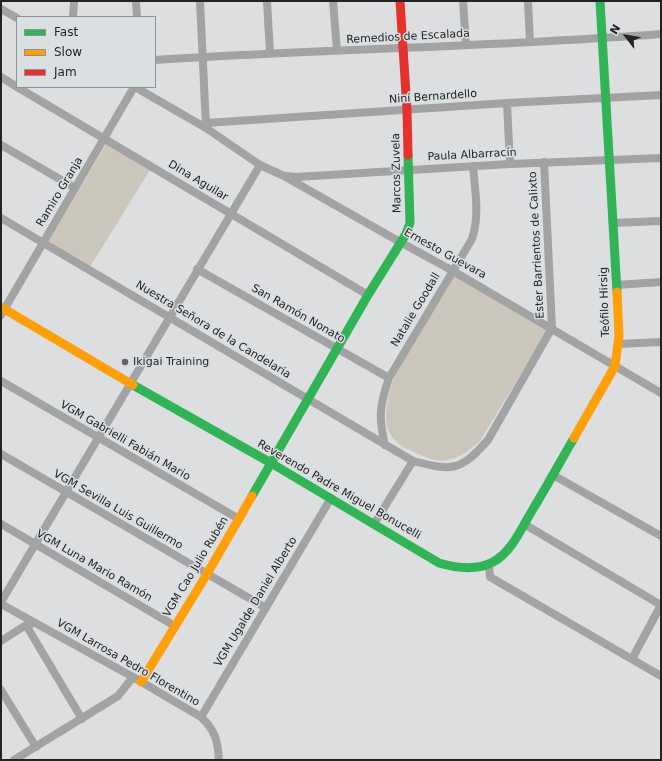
<!DOCTYPE html>
<html>
<head>
<meta charset="utf-8">
<style>
	body { margin:0 }
	#map { position:relative; width:662px; height:761px; overflow:hidden; background:#dcdee0; font-family:"DejaVu Sans",sans-serif }
	canvas { display:block }
	.frame { position:absolute; inset:0; border:2px solid #212324; pointer-events:none }
	.legend { position:absolute; left:16px; top:16px; width:140px; height:72px; box-sizing:border-box; background:#dadfe2; border:1px solid #909496; margin:0; padding:5px 7px; list-style:none; font-size:12px; color:#212324 }
	.legend li { display:flex; align-items:center; gap:8px; height:20px }
	.legend b { width:20px; border:1px solid #909496 }
	.north { position:absolute; left:606px; top:16px; width:40px; height:40px; -webkit-text-stroke:3px #dadfe2; paint-order:stroke; rotate:301deg; font-size:11px; font-weight:700; line-height:16px; text-align:center; color:#212324 }
	.north::after { content:''; display:block; margin:auto; width:14px; height:18px; background:#212324; clip-path:polygon(50% 0,100% 100%,50% 72%,0 100%) }
</style>
</head>
<body>
<div id="map">
<canvas width="662" height="761"></canvas>
<div class="frame"></div>
<ul class="legend">
<li><b style="height:5px;background:#30b455"></b>Fast</li>
<li><b style="height:5px;background:#ff9f0a"></b>Slow</li>
<li><b style="height:5px;background:#e5322d"></b>Jam</li>
</ul>
<div class="north">N</div>
</div>
<script>
const context = document.querySelector('canvas').getContext('2d');
context.lineJoin = 'round';
function paint(path, color) {
  context.fillStyle = color;
  context.fill(path, 'evenodd');
}
function trace(path, color, width, dash) {
  context.strokeStyle = color;
  context.lineWidth = width;
  context.lineCap = dash ? 'butt' : 'round';
  context.setLineDash(dash || []);
  context.stroke(path);
}
function drawText(font, color, halo, rows, align = 'center') {
  context.font = font + ' "DejaVu Sans",sans-serif';
  context.lineWidth = 3;
  context.setLineDash([]);
  context.textBaseline = 'middle';
  context.strokeStyle = halo;
  context.fillStyle = color;
  for (const [text, x, y, turn = 0] of rows) {
    context.save();
    context.translate(x, y);
    context.rotate((+turn || 0) * Math.PI / 180);
    context.textAlign = isNaN(turn) ? turn : align;
    if (halo) context.strokeText(text, 0, 0);
    context.fillText(text, 0, 0);
    context.restore();
  }
}
paint(new Path2D(`
	M107 143 150 170 90 267 48 242Z
	M455 274 548 329 480 441C465 455 446 467 426 457 412 451 397 447 389 432 383 421 388 391 394 379 399 367 407 356 413 345 427 321 441 298 455 274Z`), '#cbc7bd');
trace(new Path2D(`
	M136 1 137 17
	M200 1 206 127
	M267 1 270 53
	M333 1 337 51
	M463 1 466 45
	M528 1 530 42
	M1 9 17 18
	M73 17 74 1
	M155 60C324 49 493 47 661 34
	M1 77 17 87
	M17 87 368 295
	M135 87 206 128 260 165 284 176 400 242 453 271 661 393
	M507 103 510 164
	M206 123 507 103 661 95
	M1 145 75 188
	M286 176 296 177 510 164 661 158
	M1 218 413 461C452 471 460 472 488 440L552 328 544 162
	M613 223 661 221
	M197 269 389 378
	M616 285 661 282
	M1 315 134 87
	M618 344 661 342
	M1 381 239 519
	M385 445C378 417 380 404 389 378L472 239C480 215 475 191 473 166
	M1 454 266 608
	M553 475 661 536
	M1 524 175 626
	M374 524 413 461
	M524 524 661 605
	M489 565 490 577 661 676
	M1 602 260 165
	M1 604 133 677 201 717C215 730 218 741 219 760
	M26 625 82 719
	M1 641 26 625 31 624
	M632 659 661 605
	M1 690 36 747
	M201 717 331 498
	M14 760 118 696 133 677`), '#a3a3a4', 8);
trace(new Path2D(`
	M600 1 617 292
	M133 385 271 463 439 563C456 568 476 571 493 562 512 552 522 527 533 509 547 486 560 462 574 438
	M252 496 368 295 406 234 410 223 408 155`), '#30b455', 9);
trace(new Path2D(`
	M1 307 133 385
	M574 438 615 366 619 336 617 292
	M141 682 207 574 252 496`), '#ff9f0a', 9);
trace(new Path2D(`
	M400 1 407 110 408 155`), '#e5322d', 9);
for (const [x, y, r, color] of [
	[125,362,4,"#626466"]
]) {
  const dot = new Path2D();
  dot.arc(x, y, r, 0, 2 * Math.PI);
  context.fillStyle = color;
  context.fill(dot);
  trace(dot, '#dadfe2', 1.5);
}
drawText('11px', '#212324', '#dadfe2', [
	["Remedios de Escalada",408,37,-3],
	["Niní Bernardello",433,97,-4],
	["Paula Albarracín",472,155,-3],
	["Marcos Zuvela",397,173,-91],
	["Dina Aguilar",198,181,31],
	["Ramiro Granja",60,192,-59],
	["Ester Barrientos de Calixto",537,245,-93],
	["Ernesto Guevara",445,254,29],
	["Teófilo Hirsig",605,302,-92],
	["Natalie Goodall",416,310,-59],
	["San Ramón Nonato",298,314,30],
	["Nuestra Señora de la Candelaria",213,330,31],
	["VGM Gabrielli Fabián Mario",125,441,30],
	["Reverendo Padre Miguel Bonucelli",339,490,30],
	["VGM Sevilla Luis Guillermo",118,510,30],
	["VGM Luna Mario Ramón",94,566,30],
	["VGM Cao Julio Rubén",196,567,-59],
	["VGM Ugalde Daniel Alberto",256,602,-59],
	["VGM Larrosa Pedro Florentino",128,663,30]
]);
drawText('11px', '#212324', '#dadfe2', [
	["Ikigai Training",133,362]
], 'left');
</script>
</body>
</html>
